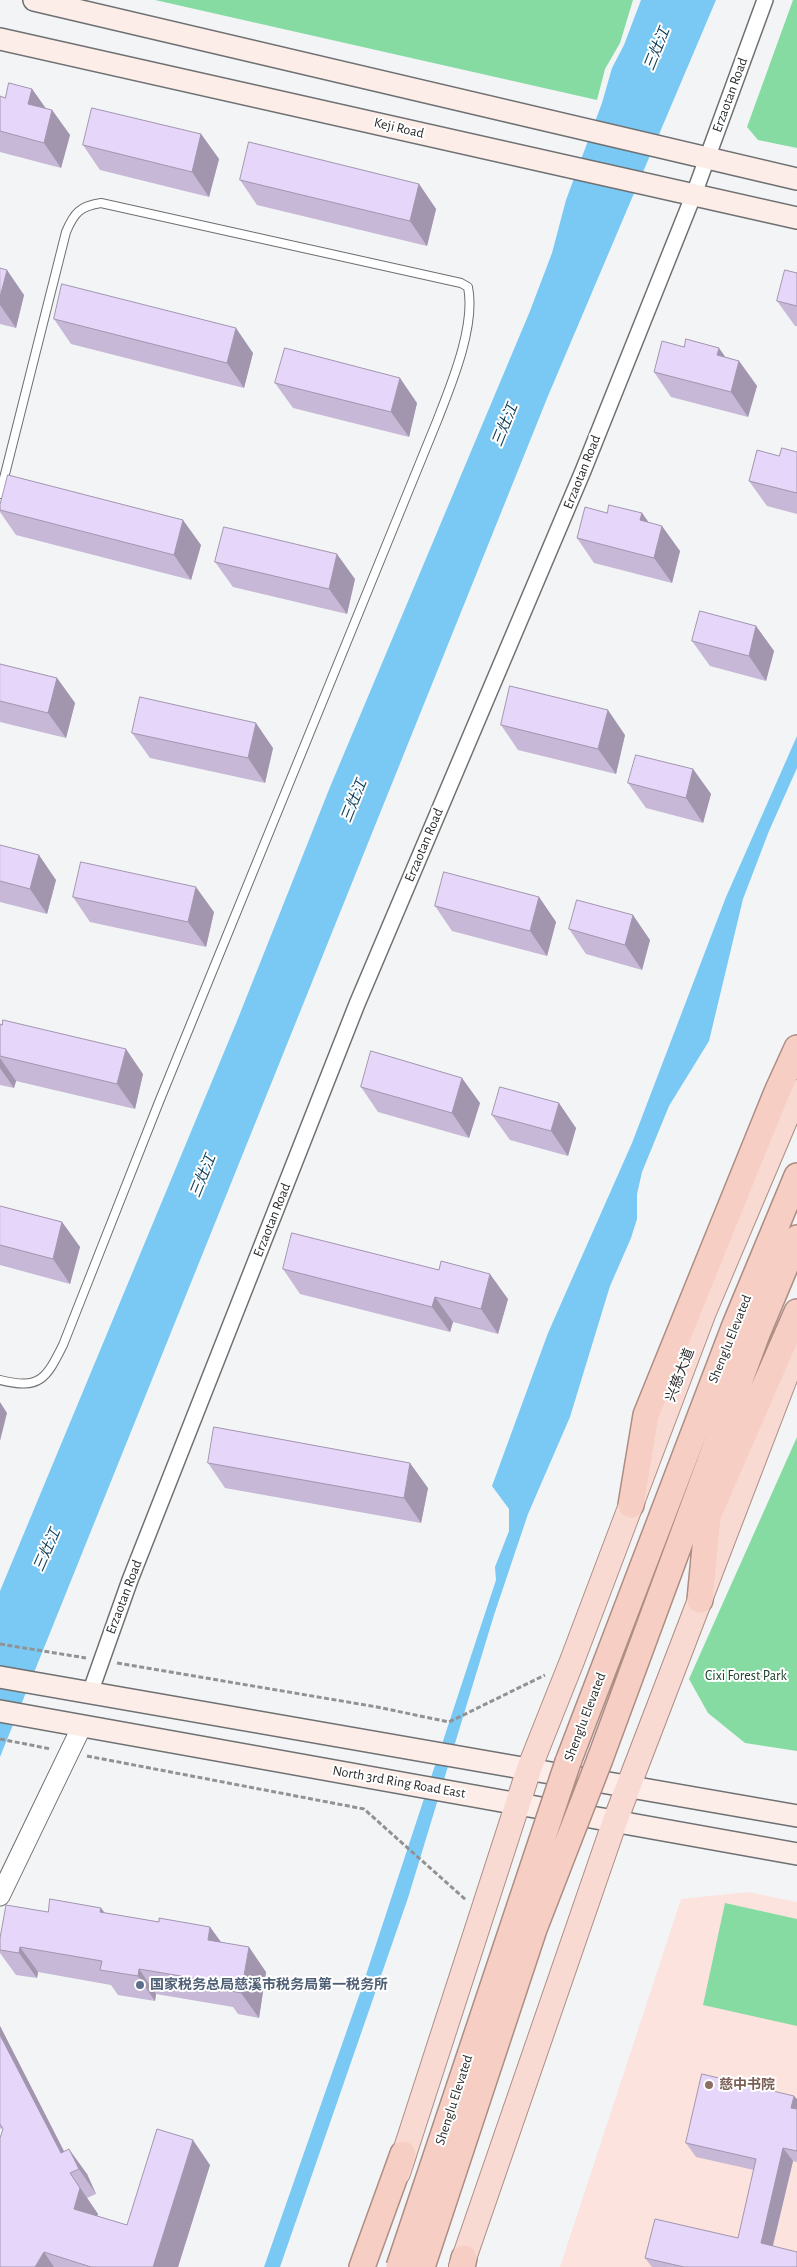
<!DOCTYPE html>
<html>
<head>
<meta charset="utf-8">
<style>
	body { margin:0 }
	canvas { display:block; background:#f2f4f6 }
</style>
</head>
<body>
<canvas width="797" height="2267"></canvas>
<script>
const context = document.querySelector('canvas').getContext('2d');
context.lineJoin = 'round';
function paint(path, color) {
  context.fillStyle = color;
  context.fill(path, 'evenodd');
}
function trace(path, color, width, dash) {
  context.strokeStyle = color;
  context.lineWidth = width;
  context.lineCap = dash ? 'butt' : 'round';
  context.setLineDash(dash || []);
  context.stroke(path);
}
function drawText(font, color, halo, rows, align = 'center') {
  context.font = font + ' "Alegreya Sans","Noto Sans SC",sans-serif';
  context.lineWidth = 4;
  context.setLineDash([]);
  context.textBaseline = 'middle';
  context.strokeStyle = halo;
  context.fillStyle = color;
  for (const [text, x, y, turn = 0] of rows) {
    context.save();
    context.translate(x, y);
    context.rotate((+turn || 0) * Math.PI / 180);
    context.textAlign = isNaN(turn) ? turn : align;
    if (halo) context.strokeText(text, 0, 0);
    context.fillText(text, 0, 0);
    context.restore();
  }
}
paint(new Path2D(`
	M748 1892 797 1902V2267H560L681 1899Z`), '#fde3de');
paint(new Path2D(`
	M155 0H633L620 43 605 69 597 100Z
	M793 0H797V148L758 140 747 127Z
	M797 1437V1751L745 1743 708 1713 689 1679Z
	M725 1903 797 1919V2026L703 2005Z`), '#86dba3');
paint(new Path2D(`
	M641 0H716L548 396 0 1757V1591L237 1021 330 787 530 311 552 253 566 200 602 103 612 68 624 45Z
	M797 736V768L769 831 743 899 709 1041 669 1106 642 1172 637 1194V1219L631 1238 610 1286 570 1417 528 1514 494 1615 408 1898 280 2267H264L360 1993 496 1580 495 1567 509 1531V1509L492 1486 548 1333 632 1143 726 897Z`), '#7ac9f5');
const service = new Path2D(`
	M0 494 66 232C74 213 80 206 101 203L461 283 468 287C476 326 451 385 437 421L159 1102 63 1345C46 1379 40 1390 0 1380`);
const minor = new Path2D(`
	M90 1693 130 1580 357 1004 583 471 694 194 765 0`);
const tertiary = new Path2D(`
	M0 1896 82 1726`);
const secondary = new Path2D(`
	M34 0 797 179
	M0 39 797 218
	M0 1677 797 1816
	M0 1711 797 1854`);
const primary = new Path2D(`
	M398 2173 529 1769 572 1661 704 1312 797 1092
	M461 2267 615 1821 797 1347`);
const trunk = new Path2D(`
	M631 1505 646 1415 777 1092 797 1048
	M700 1600 708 1516 797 1312
	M600 1759 757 1334 797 1238
	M568 1762 735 1325 797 1176
	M362 2267 403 2154
	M462 2267 464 2258`);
trace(service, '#6e7072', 10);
trace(minor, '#6e7072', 18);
trace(tertiary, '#6e7072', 21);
trace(secondary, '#6e7072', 24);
trace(primary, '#ad8d84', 26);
trace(trunk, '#ad8d84', 28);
trace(new Path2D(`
	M0 1644 86 1658
	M117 1663 377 1707 449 1722 545 1675
	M0 1739 51 1749
	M87 1756 364 1809 466 1900`), '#919293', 3, [5, 2.5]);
trace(service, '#fff', 8);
trace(minor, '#fff', 15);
trace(tertiary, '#fff', 19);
trace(secondary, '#fcede8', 21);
trace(primary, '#f8dad2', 24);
trace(trunk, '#f6cec3', 25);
const trunkBridge = new Path2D(`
	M399 2267 568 1762
	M422 2267 534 1929 600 1759`);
trace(trunkBridge, '#ad8d84', 28, []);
trace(trunkBridge, '#f6cec3', 25);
paint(new Path2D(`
	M32 89 45 108 52 110 70 135 61 168 0 152V96L5 98Z
	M201 134 219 159 209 197 100 170 83 145Z
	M240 180 419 184 436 209 427 246 257 205Z
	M0 268 24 295 16 328 0 324Z
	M797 273V326H795L777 301Z
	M54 319 253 353 244 388 71 344Z
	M726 357 739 361 757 386 748 417 671 397 654 372Z
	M275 383 417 403 409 437 293 408Z
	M797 452V514L767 506 749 481 779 456Z
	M0 505 201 545 191 580 16 535 0 512Z
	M607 513H642L649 523 680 551 672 583 594 563 577 538Z
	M215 562 355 579 347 614 233 587Z
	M756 626 774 651 766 681 710 666 692 641Z
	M0 664 57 678 75 703 66 738 0 722Z
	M501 725 625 735 616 774 518 750Z
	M132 733 273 748 265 783 150 758Z
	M693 769 711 794 703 823 646 808 628 783Z
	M0 845 56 880 47 914 0 902Z
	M73 897 214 912 206 947 90 922Z
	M539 897 556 922 547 956 452 931 435 906Z
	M569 929 650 940 642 970 586 954Z
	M0 1024 143 1074 135 1109 16 1081 14 1088 0 1085Z
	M361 1087 480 1103 469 1138 378 1112Z
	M492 1115 576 1128 568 1156 510 1140Z
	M0 1206 62 1222 80 1247 70 1284 0 1265Z
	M283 1269 508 1299 498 1334 453 1322 450 1332 300 1294Z
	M208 1463 428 1488 421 1523 225 1488Z
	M101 1908 105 1913 159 1922 210 1927 221 1942 266 1972 259 2018 238 2014 233 2007 156 1994 155 2001 118 1995 111 1985 38 1972 37 1978 16 1975 0 1953V1938L48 1912Z
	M0 2026 64 2151 87 2174 96 2194 87 2198 98 2214 97 2216 127 2225 210 2165 178 2267H0L3 2129 2 2128 0 2129Z
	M797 2099V2162L793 2161 773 2246 797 2267H652L645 2258 738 2238 754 2170 696 2157 686 2143Z`), '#c6b8d6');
paint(new Path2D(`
	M32 89 50 114 28 104Z
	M52 110 70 135 61 168 44 143Z
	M201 134 219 159 209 197 192 172Z
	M419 184 436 209 427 246 410 221Z
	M7 270 24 295 16 328 0 305V297Z
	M236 328 253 353 244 388 227 363Z
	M719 348 736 372 739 361 757 386 748 417 731 392 717 355Z
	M400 378 417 403 409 437 391 412Z
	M642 513 659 537 662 526 680 551 672 583 654 558 640 520Z
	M183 520 201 545 191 580 174 555Z
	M337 554 355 579 347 614 329 589Z
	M756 626 774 651 766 681 749 656Z
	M57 678 75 703 66 738 48 713Z
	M608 710 625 735 616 774 598 749Z
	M256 723 273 748 265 783 248 758Z
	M693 769 711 794 703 823 686 798Z
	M39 855 56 880 47 914 30 889Z
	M196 887 214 912 206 947 188 922Z
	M539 897 556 922 547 956 530 931Z
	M633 915 650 940 642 970 625 945Z
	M126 1049 143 1074 135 1109 117 1084Z
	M0 1058 16 1081 14 1088 0 1068Z
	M462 1078 480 1103 469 1138 452 1113Z
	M559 1103 576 1128 568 1156 551 1131Z
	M62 1222 80 1247 70 1284 53 1259Z
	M490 1274 508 1299 498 1334 481 1309Z
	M435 1297 453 1322 450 1332 432 1307Z
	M0 1402 7 1413 0 1441Z
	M410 1463 428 1488 421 1523 404 1498Z
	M101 1908 119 1933 100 1912Z
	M210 1927 228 1952 208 1940Z
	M20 1947 38 1972 37 1978 19 1953Z
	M249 1947 266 1972 259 2018 241 1993Z
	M139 1969 156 1994 155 2001 138 1976Z
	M0 2026 74 2171 61 2153 0 2035Z
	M794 2096 797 2099V2116L791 2108Z
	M193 2140 210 2165 178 2267H153Z
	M783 2148 793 2161 770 2257 761 2243Z
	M69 2149 87 2174 96 2194 79 2169Z
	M70 2173 98 2214 91 2234 74 2209Z
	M44 2252 54 2267H35Z`), '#a196ae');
const building = new Path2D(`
	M9 83 32 89 28 104 52 110 44 143 0 131V96L5 98Z
	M92 108 201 134 192 172 83 145Z
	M249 142 419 184 410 221 240 180Z
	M0 268 7 270 0 297Z
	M785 270 797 273V306L777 301Z
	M62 284 236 328 227 363 54 319Z
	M686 339 719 348 717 355 739 361 731 392 654 372 662 341 684 347Z
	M285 348 400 378 391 412 275 383Z
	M782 448 797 452V493L749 481 757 450 779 456Z
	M8 475 183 520 174 555 0 510V505Z
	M609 505 642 513 640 520 662 526 654 558 577 538 585 507 607 513Z
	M224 527 337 554 329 589 215 562Z
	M700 611 756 626 749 656 692 641Z
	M0 664 57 678 48 713 0 701Z
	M510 686 608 710 598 749 501 725Z
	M140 697 256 723 248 758 132 733Z
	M636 755 693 769 686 798 628 783Z
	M0 845 39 855 30 889 0 881Z
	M81 862 196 887 188 922 73 897Z
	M444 872 539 897 530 931 435 906Z
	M577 900 633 915 625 945 569 929Z
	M3 1020 126 1049 117 1084 0 1056V1024L2 1025Z
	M371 1051 462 1078 452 1113 361 1087Z
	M500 1087 559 1103 551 1131 492 1115Z
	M0 1206 62 1222 53 1259 0 1245Z
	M292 1233 439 1270 441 1261 490 1274 481 1309 435 1297 432 1307 283 1269Z
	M214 1427 410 1463 404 1498 208 1463Z
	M50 1899 101 1908 100 1912 159 1922V1918L210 1927 208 1940 249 1947 241 1993 221 1989 222 1983 139 1969 138 1976 100 1970 102 1961 20 1947 19 1953 0 1950V1938L6 1905 48 1912Z
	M0 2035 61 2153 69 2149 79 2169 70 2173 80 2188 74 2209 127 2225 157 2129 193 2140 153 2267H91L44 2252 35 2267H0V2138L3 2129 0 2124Z
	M702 2074 794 2096 791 2108 797 2109V2151L783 2148 761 2243 797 2252V2267H684L645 2258 655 2219 738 2238 756 2159 686 2143Z`);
paint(building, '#e6d6f9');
trace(building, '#a196ae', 1);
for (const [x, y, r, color] of [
	[140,1985,5,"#5c6f8a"],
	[709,2085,5,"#8d6e63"]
]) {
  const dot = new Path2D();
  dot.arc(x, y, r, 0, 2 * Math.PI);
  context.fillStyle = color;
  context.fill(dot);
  trace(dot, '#fff', 2);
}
drawText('14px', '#292a2a', '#fff', [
	["Erzaotan Road",730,95,-70],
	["Keji Road",399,128,13],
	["Erzaotan Road",582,472,-68],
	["Erzaotan Road",424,845,-67],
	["Erzaotan Road",272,1220,-68],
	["Shenglu Elevated",730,1339,-68],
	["兴慈大道",680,1375,-69],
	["Erzaotan Road",124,1597,-69],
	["Shenglu Elevated",585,1717,-69],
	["North 3rd Ring Road East",399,1782,10],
	["Shenglu Elevated",454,2100,-72]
]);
drawText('14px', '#1b4129', '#fff', [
	["Cixi Forest Park",746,1676]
]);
drawText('bold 14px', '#4e5e75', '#fff', [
	["国家税务总局慈溪市税务局第一税务所",150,1985]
], 'left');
drawText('bold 14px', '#785e54', '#fff', [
	["慈中书院",719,2085]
], 'left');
drawText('italic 15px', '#17435a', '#fff', [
	["三灶江",657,49,-68],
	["三灶江",505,425,-68],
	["三灶江",354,801,-68],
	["三灶江",203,1176,-68],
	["三灶江",47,1550,-66]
]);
</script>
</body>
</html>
